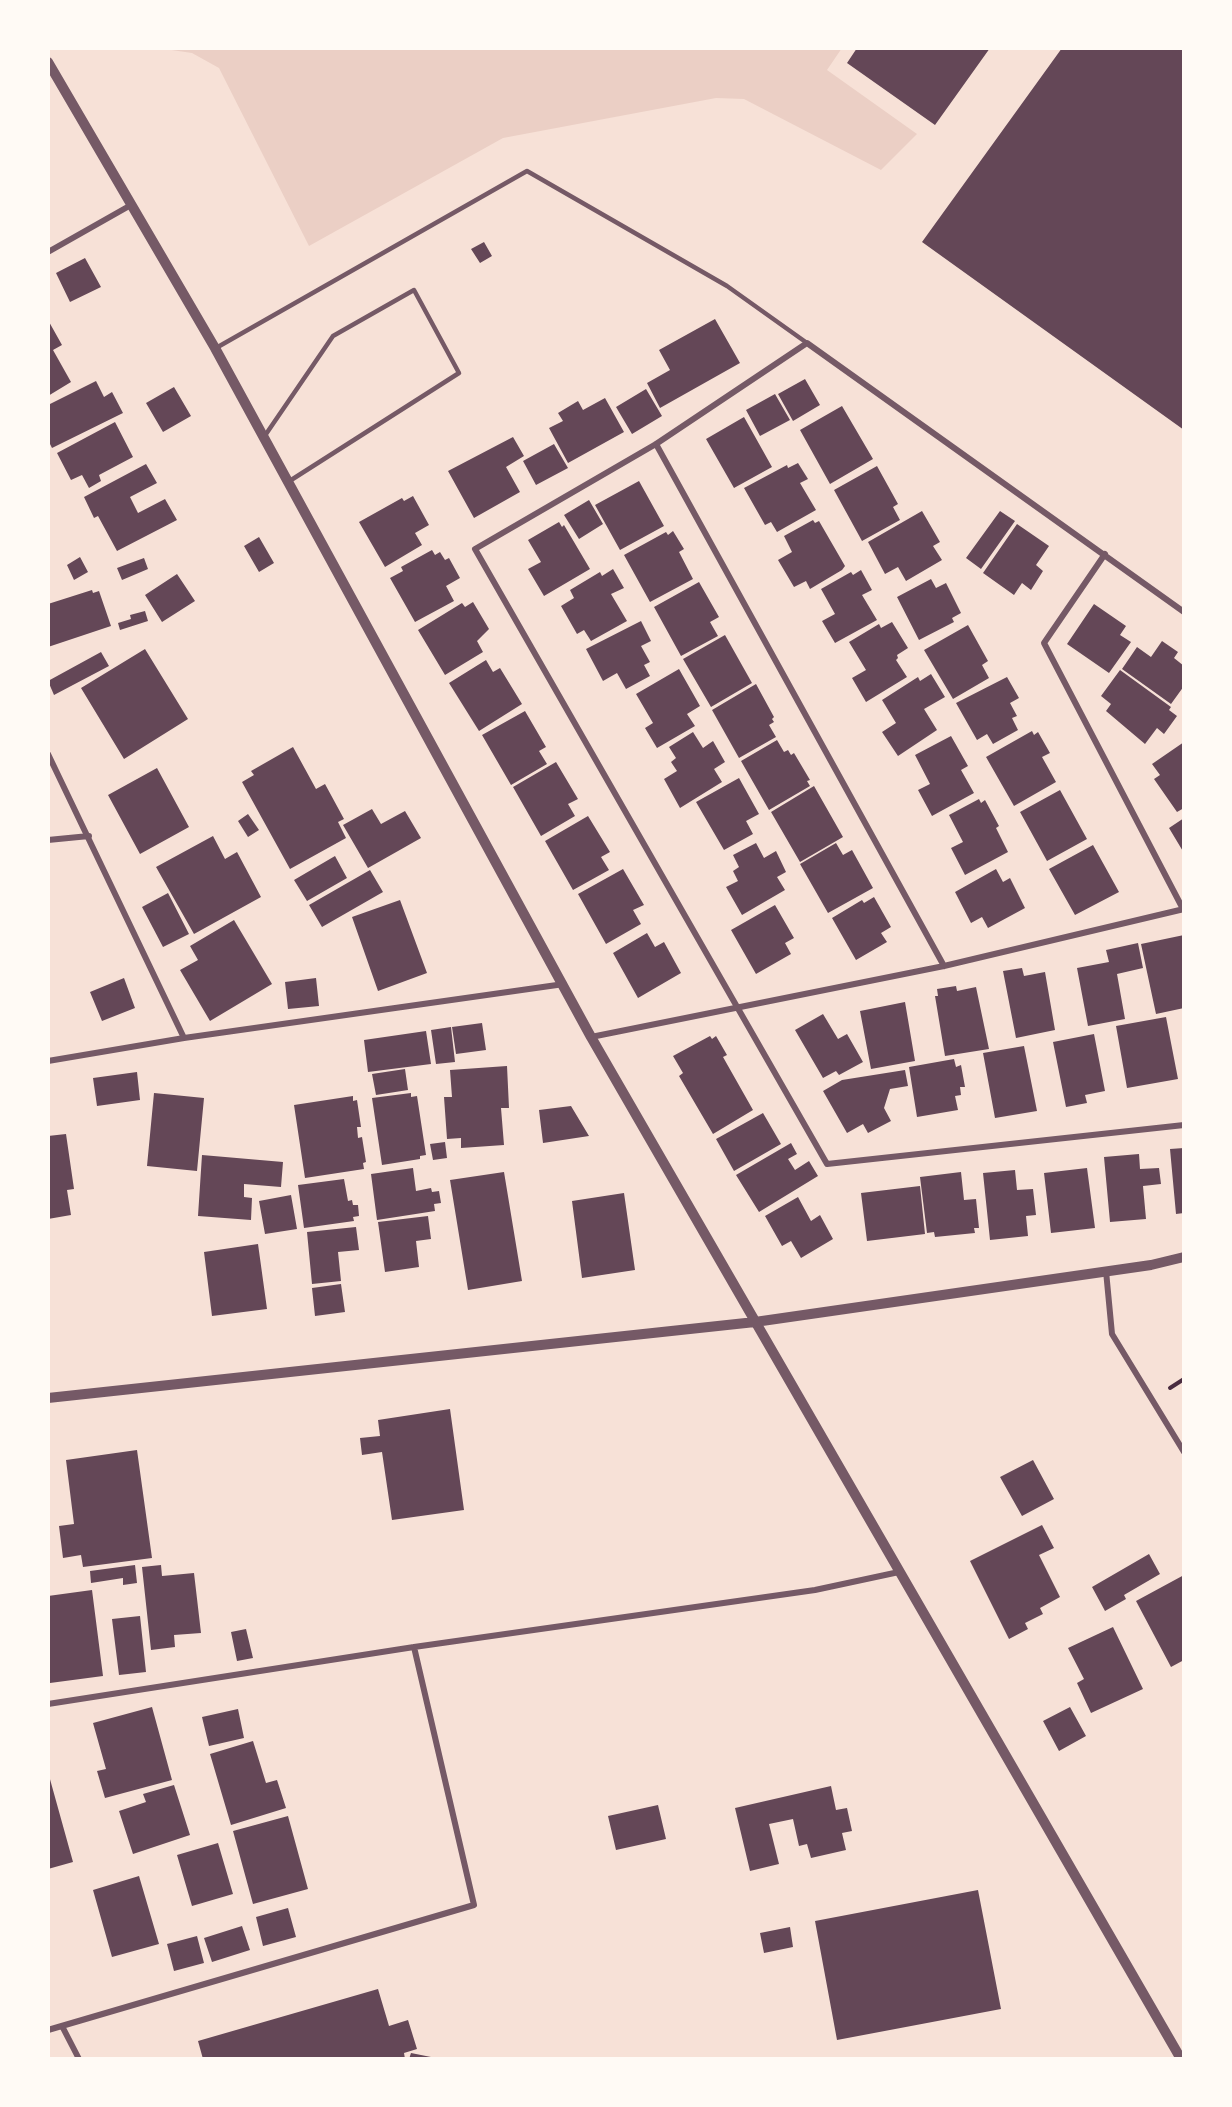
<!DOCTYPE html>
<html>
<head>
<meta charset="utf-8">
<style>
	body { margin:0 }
	#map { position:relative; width:1232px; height:2107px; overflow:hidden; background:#f7e1d7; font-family:"Playfair Display",serif }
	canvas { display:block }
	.frame { position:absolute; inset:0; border:50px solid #fffaf5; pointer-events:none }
</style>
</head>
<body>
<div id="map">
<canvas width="1232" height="2107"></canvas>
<div class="frame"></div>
</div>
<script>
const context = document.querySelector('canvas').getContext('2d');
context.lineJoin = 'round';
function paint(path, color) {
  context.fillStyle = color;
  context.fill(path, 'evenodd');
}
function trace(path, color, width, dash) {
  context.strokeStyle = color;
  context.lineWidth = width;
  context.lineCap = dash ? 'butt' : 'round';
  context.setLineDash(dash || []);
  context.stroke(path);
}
paint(new Path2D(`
	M158 48H842L827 70 917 134 881 170 744 99 716 98 503 138 309 246 219 68 192 53Z`), '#ebcfc5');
paint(new Path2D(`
	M857 48H990L935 125 847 63Z
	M1062 48H1184V430L922 242Z
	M484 242 492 256 480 263 471 249Z
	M85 258 101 287 70 302 56 273Z
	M715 319 740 363 660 408 647 383 670 370 659 350Z
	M48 320 62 345 53 350 71 382 48 396Z
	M805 379 820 405 793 421 778 394Z
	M96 381 104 397 112 392 123 413 52 448 48 440V405Z
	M174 387 191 416 163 432 146 403Z
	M646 389 662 416 632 434 616 407Z
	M775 394 790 420 760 436 746 410Z
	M605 398 624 432 568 463 549 428 563 421 558 413 578 401 583 410Z
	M842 406 873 459 830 484 800 430Z
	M744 417 772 467 734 488 706 439Z
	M115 422 133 457 99 475 101 481 89 488 82 475 71 480 57 453Z
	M513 437 524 456 506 467 520 492 474 518 448 471Z
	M554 444 568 468 536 485 523 461Z
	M798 463 808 479 800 483 816 510 777 532 771 522 765 525 744 488 787 465 788 468Z
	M146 464 157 483 130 497 138 513 165 499 177 520 117 551 98 516 94 518 84 497Z
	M877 466 898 504 893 507 900 520 862 541 834 490Z
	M639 481 664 526 620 550 595 505Z
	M413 496 429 525 415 533 422 545 385 567 359 522 402 498 404 501Z
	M589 500 603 524 579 539 564 515Z
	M922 511 940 542 933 546 942 560 906 581 898 567 885 574 868 542Z
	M1000 511 1015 521 981 569 966 558Z
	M813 520 815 523 819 521 845 566 842 570 810 589 806 581 794 587 778 560 792 552 784 536Z
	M559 522 562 527 564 525 590 569 544 596 528 569 541 562 528 540Z
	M1017 524 1049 546 1036 565 1043 571 1031 590 1022 583 1014 595 983 573Z
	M673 531 684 549 679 552 693 579 650 602 624 555 666 532 668 535Z
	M259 537 274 563 259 572 244 546Z
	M432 550 435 555 440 552 445 560 449 558 460 578 446 586 454 601 415 622 390 578 403 571 401 567Z
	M80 557 88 572 74 580 67 565Z
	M144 558 148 569 122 580 117 568Z
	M613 569 624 588 611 594 627 621 591 641 584 630 577 634 561 606 574 598 570 590 600 572 602 576Z
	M861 570 872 590 862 595 877 620 835 643 822 621 835 614 821 589 851 572 853 575Z
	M177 574 195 601 162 622 145 595Z
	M931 579 936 588 946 583 961 613 952 618 954 622 919 640 897 597Z
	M699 582 719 617 710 622 718 636 681 656 654 607Z
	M92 590 93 593 99 591 111 626 48 647V604Z
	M473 602 489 629 477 641 483 652 445 675 418 630 462 603 465 607Z
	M1094 604 1126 626 1120 635 1131 642 1109 673 1067 644Z
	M145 611 148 621 120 630 118 623 131 619 130 615Z
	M641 621 651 641 641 646 650 662 644 665 650 676 626 689 617 673 603 681 586 649Z
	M892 622 908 648 897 655 898 658 896 660 907 677 866 702 852 678 866 670 849 642 879 624 881 628Z
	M968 625 988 661 982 665 989 678 953 699 924 650Z
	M725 635 752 683 711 707 683 659Z
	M1162 641 1178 652 1174 658 1184 666V686L1171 704 1122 669 1137 647 1151 657Z
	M145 649 188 719 124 759 81 688Z
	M101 652 109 666 54 695 48 681Z
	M486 660 493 672 500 668 522 704 479 731 449 683Z
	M679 669 700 706 687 714 695 726 657 748 645 728 653 723 636 694Z
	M1120 670 1171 707 1169 710 1177 716 1164 734 1157 728 1145 744 1106 711 1111 704 1101 696Z
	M931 674 945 697 924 709 937 730 898 756 882 732 896 723 882 700 918 677 920 681Z
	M1007 677 1019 698 1010 703 1017 716 1012 718 1018 730 993 744 987 734 977 740 956 703Z
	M756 684 774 717 772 719 774 722 769 725 776 737 739 758 712 710Z
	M525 711 546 747 539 751 547 764 511 785 482 735Z
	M1032 731 1034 735 1038 732 1050 753 1042 757 1056 782 1014 806 986 757Z
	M693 732 703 748 713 741 725 762 714 769 722 782 680 808 664 779 677 771 671 762 676 758 669 747Z
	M951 736 968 766 961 770 974 793 932 816 918 790 930 784 915 755Z
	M777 740 784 752 788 750 791 755 794 753 810 780 807 781 810 786 769 810 741 761Z
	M1184 742V808L1177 812 1154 779 1160 775 1152 764Z
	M293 747 316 789 325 784 344 819 338 822 346 838 290 869 242 782 254 775 251 771Z
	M556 762 578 799 568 804 575 816 541 836 513 787Z
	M157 768 189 827 140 854 108 795Z
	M739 778 759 814 746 821 753 834 724 850 696 802Z
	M814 786 843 837 800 862 771 812Z
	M1060 790 1087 839 1047 861 1020 812Z
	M979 799 981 803 985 800 999 826 996 828 1008 852 965 875 951 848 963 842 949 815Z
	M372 809 381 824 405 811 421 838 368 868 343 825Z
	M248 814 259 830 248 837 238 821Z
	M588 816 610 852 601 857 609 870 573 890 545 841Z
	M1184 818V853L1169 828Z
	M213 836 225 859 237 852 261 897 194 934 156 867Z
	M756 843 764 858 776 851 786 872 777 877 785 890 742 915 726 887 738 881 733 871 739 867 733 855Z
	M836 843 843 855 852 850 873 888 828 913 800 864Z
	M1093 845 1119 892 1075 915 1049 869Z
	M335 856 347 878 307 901 294 880Z
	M623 869 644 905 633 910 641 924 606 944 578 894Z
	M996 869 1003 882 1010 878 1025 908 988 928 982 917 971 923 955 892Z
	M370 870 383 892 322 927 309 905Z
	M168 893 189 934 163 947 142 907Z
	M874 897 891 927 881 933 887 942 856 960 832 918 862 900 864 903Z
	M400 900 427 973 378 991 352 917Z
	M775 905 794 938 785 943 791 954 756 974 731 930Z
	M234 920 272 984 210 1021 180 970 198 960 190 946Z
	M647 933 655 947 664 942 681 973 638 998 613 953Z
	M1184 935V1008L1156 1014 1141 944Z
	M1138 943 1143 968 1117 974 1125 1019 1088 1026 1077 968 1109 962 1106 950Z
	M1022 968 1024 976 1045 972 1055 1030 1016 1038 1003 971Z
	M124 978 135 1008 102 1021 90 992Z
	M316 978 319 1006 288 1009 285 982Z
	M956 986 957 991 976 987 989 1049 945 1056 935 996H938L937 989Z
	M905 1002 915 1061 871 1069 860 1011Z
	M823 1014 838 1039 847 1034 863 1062 839 1075 836 1071 823 1078 795 1030Z
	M1166 1017 1178 1079 1127 1088 1116 1026Z
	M482 1023 486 1050 456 1054 452 1027Z
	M451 1027 455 1062 436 1064 431 1030Z
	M426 1031 431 1064 368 1072 364 1040Z
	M1094 1034 1105 1091 1085 1095 1087 1103 1066 1107 1053 1042Z
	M710 1036 712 1039 716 1036 727 1055 723 1057 753 1110 713 1134 679 1076 683 1073 673 1056Z
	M1024 1046 1037 1111 995 1118 983 1053Z
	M954 1059 956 1067 961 1065 965 1087H960L961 1095 955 1096 958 1110 917 1117 909 1067Z
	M507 1066 509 1108H501L504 1145 461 1148V1138L447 1139 444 1097H452L450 1070Z
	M405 1069 408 1090 376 1095 372 1074Z
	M905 1070 908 1086 890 1089 884 1108 891 1121 868 1133 863 1124 847 1133 823 1091 842 1080Z
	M137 1072 140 1100 97 1106 93 1078Z
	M154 1093 204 1098 197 1171 147 1166Z
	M411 1093V1097L417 1096 426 1155 420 1156V1159L382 1165 372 1098Z
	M353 1096V1101L357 1100 361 1127H357L358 1138 362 1137 366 1162 363 1163 364 1169 305 1178 294 1105Z
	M571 1106 589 1136 543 1143 539 1110Z
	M763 1113 781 1144 734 1171 716 1139Z
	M66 1134 74 1189 67 1190 71 1215 48 1219V1136Z
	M445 1142 447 1158 433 1160 430 1144Z
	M791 1143 797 1154 788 1159 795 1170 809 1161 818 1176 759 1212 736 1175Z
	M1184 1148V1213L1176 1214 1170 1149Z
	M1139 1154 1140 1169 1159 1168 1161 1184 1143 1186 1146 1219 1110 1222 1104 1157Z
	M202 1155 283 1162 281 1187 244 1184V1197L252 1198 251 1220 198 1216Z
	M413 1168 416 1191 431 1188 432 1192 439 1191 441 1203 434 1204 435 1211 377 1220 371 1174Z
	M1087 1168 1095 1228 1051 1233 1044 1173Z
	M1015 1170 1017 1190 1033 1189 1036 1215 1026 1216 1028 1236 990 1240 983 1173Z
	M504 1172 522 1281 468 1290 450 1180Z
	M961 1172 964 1200 976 1199 979 1228H974L975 1233 935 1237 934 1232 927 1233 920 1177Z
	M344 1179 348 1201 352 1200 353 1205H358L359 1216 353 1217 354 1221 304 1228 298 1185Z
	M920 1186 925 1234 867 1241 861 1193Z
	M624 1193 635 1270 582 1278 572 1201Z
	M291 1195 297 1229 265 1234 259 1201Z
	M798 1197 811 1221 820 1215 833 1239 801 1258 791 1241 782 1246 765 1216Z
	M428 1216 431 1239 416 1241 419 1267 385 1272 378 1222Z
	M356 1227 359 1250 338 1252 341 1281 312 1284 307 1232Z
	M258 1244 267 1309 212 1316 204 1252Z
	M341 1284 345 1312 315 1316 312 1288Z
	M450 1409 464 1510 392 1520 382 1452 362 1455 360 1438 380 1436 378 1420Z
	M137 1450 152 1558 83 1567 81 1555 63 1558 59 1526 74 1524 66 1460Z
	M1033 1460 1054 1499 1022 1516 1000 1477Z
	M1042 1525 1054 1548 1039 1555 1060 1597 1040 1608 1043 1614 1025 1623 1028 1629 1009 1639 970 1561Z
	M1149 1554 1160 1574 1124 1595 1126 1599 1105 1611 1092 1587Z
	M135 1565 137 1583 123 1585V1578L91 1583 90 1571Z
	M161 1565 162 1576 194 1573 201 1633 174 1635 175 1647 151 1650 142 1567Z
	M1184 1575V1660L1171 1667 1136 1601Z
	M92 1590 103 1676 50 1683 48 1596Z
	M140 1616 146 1672 119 1675 112 1619Z
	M1113 1627 1143 1689 1091 1713 1077 1683 1084 1679 1068 1648Z
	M246 1629 253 1658 237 1661 231 1632Z
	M152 1707 172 1780 105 1798 97 1771 106 1769 93 1723Z
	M1070 1707 1086 1736 1059 1751 1043 1721Z
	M238 1709 244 1738 209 1746 202 1717Z
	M253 1741 266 1783 277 1780 286 1808 231 1825 210 1754Z
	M48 1772 73 1862 48 1869Z
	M174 1785 190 1835 133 1854 119 1811 146 1802 143 1794Z
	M831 1786 836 1810 847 1808 852 1831 842 1833 846 1850 811 1858 807 1844 799 1846 793 1819 769 1824 779 1864 750 1871 735 1808Z
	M658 1805 666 1839 616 1850 608 1816Z
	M288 1816 308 1889 253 1904 233 1831Z
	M218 1843 233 1894 192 1906 177 1855Z
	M139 1876 159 1944 112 1957 93 1890Z
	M978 1890 1001 2009 837 2040 815 1921Z
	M288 1908 296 1937 263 1946 256 1917Z
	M242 1926 250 1950 212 1962 204 1938Z
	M790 1927 793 1947 764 1953 760 1933Z
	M197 1936 204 1963 174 1971 167 1944Z
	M378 1989 389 2026 408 2020 417 2049 404 2053 405 2059H203L198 2041Z
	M411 2053 436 2058 435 2059H409Z`), '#644757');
trace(new Path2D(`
	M1170 1388 1184 1379`), '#4a2c40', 4);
trace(new Path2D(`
	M216 348 527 171 727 286 807 343
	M264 437 333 336 414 290 459 373 288 482`), '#755966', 4.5);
trace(new Path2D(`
	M48 252 131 205
	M656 444 944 966
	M1105 554 1044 643 1183 909
	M1184 612 807 343 656 444 475 549 827 1164 1184 1125
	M48 754 184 1038
	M48 840 89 836
	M591 1037 944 966 1184 909
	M48 1061 184 1038 564 984
	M1106 1271 1112 1334 1184 1452
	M48 1704 414 1647 815 1590 899 1572
	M62 2026 79 2059
	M48 2030 474 1905 414 1647`), '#755966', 6);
trace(new Path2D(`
	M48 62 215 348 591 1037 1181 2059
	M48 1398 755 1322 1151 1265 1184 1257`), '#755966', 10);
</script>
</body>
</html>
